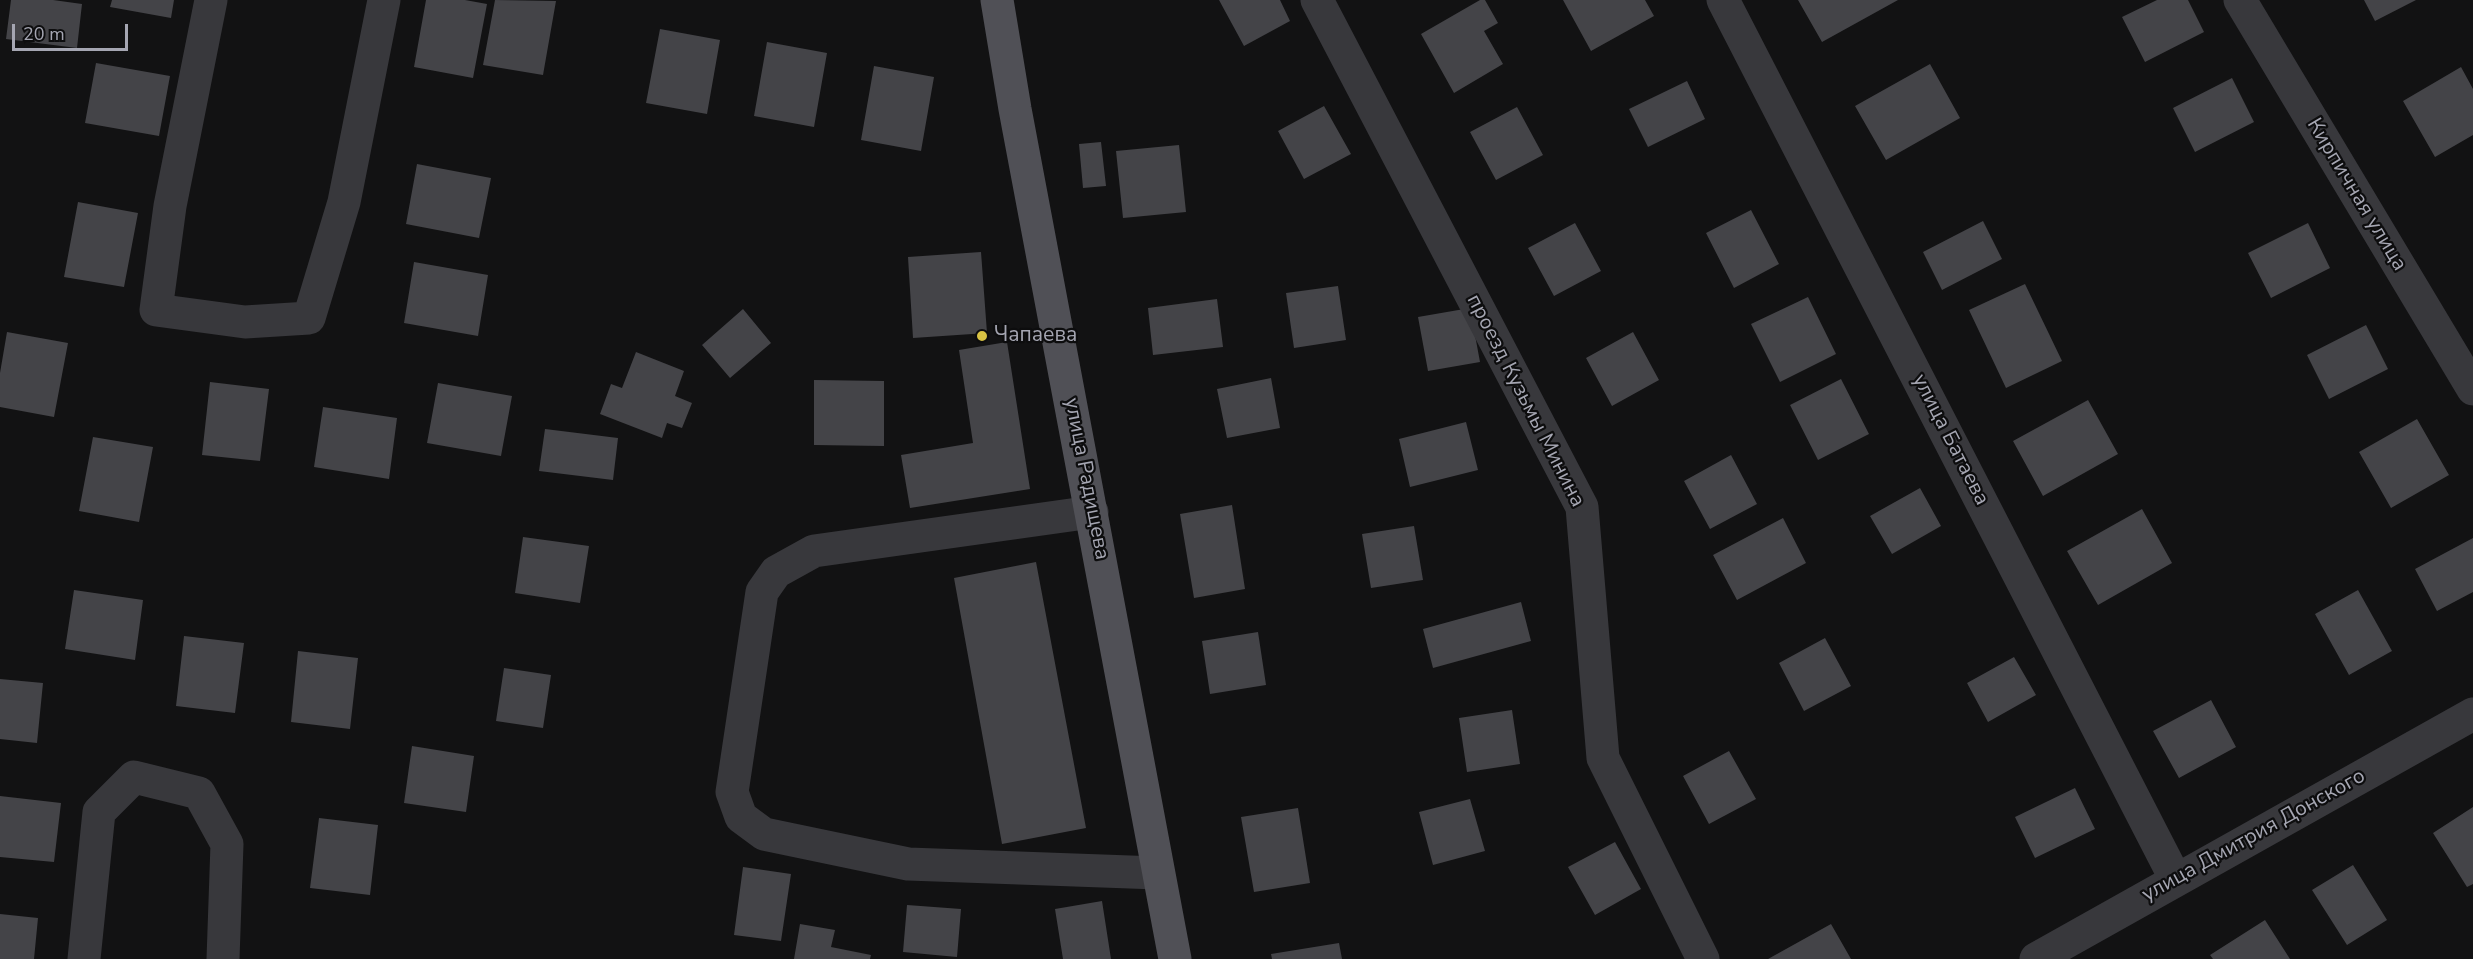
<!DOCTYPE html>
<html>
<head>
<meta charset="utf-8">
<style>
	body { margin:0 }
	#map { position:relative; width:2473px; height:959px; overflow:hidden; background:#121213; font-family:"Nunito Sans",sans-serif }
	canvas { display:block }
	.scale { position:absolute; left:12px; top:24px; width:116px; height:27px; box-sizing:border-box; border:3px solid #a5a6b2; border-top:0; padding-left:8px; font-size:18px; line-height:21px; white-space:nowrap; color:#a5a6b2; -webkit-text-stroke:4px #0d0d0e; paint-order:stroke }
</style>
</head>
<body>
<div id="map">
<canvas width="2473" height="959"></canvas>
<div class="scale">20 m</div>
</div>
<script>
const context = document.querySelector('canvas').getContext('2d');
context.lineJoin = 'round';
function paint(path, color) {
  context.fillStyle = color;
  context.fill(path, 'evenodd');
}
function trace(path, color, width, dash) {
  context.strokeStyle = color;
  context.lineWidth = width;
  context.lineCap = dash ? 'butt' : 'round';
  context.setLineDash(dash || []);
  context.stroke(path);
}
function drawText(font, color, halo, rows, align = 'center') {
  context.font = font + ' "Nunito Sans",sans-serif';
  context.lineWidth = 4.5;
  context.setLineDash([]);
  context.textBaseline = 'middle';
  context.strokeStyle = halo;
  context.fillStyle = color;
  for (const [text, x, y, turn = 0] of rows) {
    context.save();
    context.translate(x, y);
    context.rotate((+turn || 0) * Math.PI / 180);
    context.textAlign = isNaN(turn) ? turn : align;
    if (halo) context.strokeText(text, 0, 0);
    context.fillText(text, 0, 0);
    context.restore();
  }
}
paint(new Path2D(`
	M11 0H53L82 4 77 48 6 39Z
	M112 0H174L171 18 110 7Z
	M426 0H465L487 4 473 78 414 67Z
	M495 0 556 1 543 75 483 65Z
	M1219 0H1280L1290 21 1244 46Z
	M1480 0H1485L1498 23 1484 31 1503 64 1454 93 1421 34Z
	M1563 0H1645L1654 16 1591 51Z
	M1798 0H1898L1822 42Z
	M2157 0H2188L2204 32 2145 62 2122 17Z
	M2364 0H2416L2375 21Z
	M660 29 720 40 707 114 646 103Z
	M767 42 827 53 814 127 754 116Z
	M96 63 170 76 159 136 85 123Z
	M1930 64 1960 118 1886 160 1855 106Z
	M874 66 934 77 921 151 861 140Z
	M2461 67 2473 89V135L2435 157 2403 101Z
	M2232 78 2254 122 2195 152 2173 108Z
	M1687 81 1705 119 1648 147 1629 109Z
	M1324 106 1351 154 1304 179 1278 131Z
	M1517 107 1543 155 1496 180 1470 132Z
	M1101 142 1106 186 1083 188 1079 144Z
	M1179 145 1186 212 1123 218 1116 151Z
	M417 164 491 178 479 238 406 224Z
	M78 202 138 213 124 287 64 277Z
	M1751 210 1779 264 1734 288 1706 233Z
	M1983 221 2002 259 1942 290 1923 252Z
	M1575 223 1601 271 1554 296 1528 248Z
	M2308 223 2330 268 2271 298 2248 253Z
	M981 252 987 333 913 338 908 257Z
	M414 262 488 275 478 336 404 323Z
	M2025 284 2062 361 2006 388 1969 310Z
	M1338 286 1346 340 1294 348 1286 293Z
	M1808 297 1836 354 1780 382 1751 324Z
	M1217 299 1223 347 1153 355 1148 308Z
	M1470 308 1480 362 1428 371 1418 317Z
	M743 309 771 343 730 378 702 345Z
	M2366 325 2388 369 2329 399 2307 355Z
	M7 332 68 343 54 417 0 407V373Z
	M1633 332 1659 380 1612 406 1586 358Z
	M1007 342 1030 489 910 508 901 455 973 443 959 350Z
	M636 352 684 371 675 396 692 403 682 428 667 423 662 438 600 414 611 384 622 388Z
	M1271 378 1280 428 1227 438 1217 389Z
	M1841 379 1869 434 1818 460 1790 405Z
	M814 380 884 381V446L814 445Z
	M210 382 269 389 260 461 202 455Z
	M438 383 512 396 501 456 427 443Z
	M2088 400 2118 454 2043 496 2013 441Z
	M323 407 397 418 389 479 314 467Z
	M2417 419 2449 475 2391 508 2359 452Z
	M1466 422 1478 470 1410 487 1399 439Z
	M545 429 618 438 613 480 539 471Z
	M93 437 153 447 139 522 79 511Z
	M1731 455 1757 504 1710 529 1684 481Z
	M1920 488 1941 526 1892 554 1870 516Z
	M1232 505 1245 589 1194 598 1180 514Z
	M2142 509 2172 563 2098 605 2067 551Z
	M1783 518 1806 563 1737 600 1713 555Z
	M1414 526 1423 580 1371 588 1362 534Z
	M523 537 589 546 580 603 515 593Z
	M2473 538V592L2437 611 2415 569Z
	M1036 562 1086 828 1002 844 954 578Z
	M74 590 143 600 135 660 65 649Z
	M2358 590 2392 651 2349 675 2315 614Z
	M1521 602 1531 641 1433 668 1423 629Z
	M1258 632 1266 685 1210 694 1202 641Z
	M184 636 244 643 235 713 176 706Z
	M1825 638 1851 686 1804 711 1779 663Z
	M298 651 358 658 350 729 291 722Z
	M2014 657 2036 695 1988 722 1967 683Z
	M504 668 551 675 543 728 496 721Z
	M0 679 43 683 37 743 0 739Z
	M2211 700 2236 747 2179 778 2153 731Z
	M1512 710 1520 764 1467 772 1459 718Z
	M412 746 474 756 466 812 404 803Z
	M1729 751 1756 799 1709 824 1683 776Z
	M2075 788 2095 829 2035 858 2015 817Z
	M0 796 61 803 54 862 0 857Z
	M1470 799 1485 851 1433 865 1419 812Z
	M2473 807V884L2467 887 2433 833Z
	M1298 808 1310 883 1254 892 1241 817Z
	M319 818 378 825 370 895 310 888Z
	M1615 842 1641 889 1595 915 1568 867Z
	M2353 865 2387 920 2347 945 2312 890Z
	M743 867 791 874 781 941 734 935Z
	M1102 901 1111 959H1063L1055 909Z
	M907 905 961 909 957 957 903 952Z
	M0 914 38 918 34 959H0Z
	M2265 920 2290 959H2213L2210 955Z
	M800 924 835 930 831 947 871 955 870 959H794Z
	M1831 924 1851 959H1768Z
	M1339 943 1342 959H1272L1271 954Z`), '#444448');
trace(new Path2D(`
	M211 0 170 206 156 310 245 322 309 318 344 202 384 0
	M1317 0 1582 507 1603 758 1703 959
	M1723 0 2176 880
	M2240 0 2473 389
	M1092 512 814 551 776 572 762 592 732 792 741 817 764 834 908 864 1158 873
	M84 959 99 812 134 777 199 793 227 844 223 959
	M2036 959 2473 714`), '#38383c', 33);
trace(new Path2D(`
	M997 0 1015 109 1175 959`), '#505056', 33);
for (const [x, y, r, color] of [
	[982,336,6,"#d9c344"]
]) {
  const dot = new Path2D();
  dot.arc(x, y, r, 0, 2 * Math.PI);
  context.fillStyle = color;
  context.fill(dot);
  trace(dot, '#0d0d0e', 2);
}
drawText('21px', '#a5a6b2', '#0d0d0e', [
	["Кирпичная улица",2356,195,59],
	["проезд Кузьмы Минина",1525,401,63],
	["улица Батаева",1950,440,63],
	["улица Радищева",1086,479,79],
	["улица Дмитрия Донского",2254,836,-29]
]);
drawText('21px', '#a5a6b2', '#0d0d0e', [
	["Чапаева",994,336]
], 'left');
</script>
</body>
</html>
